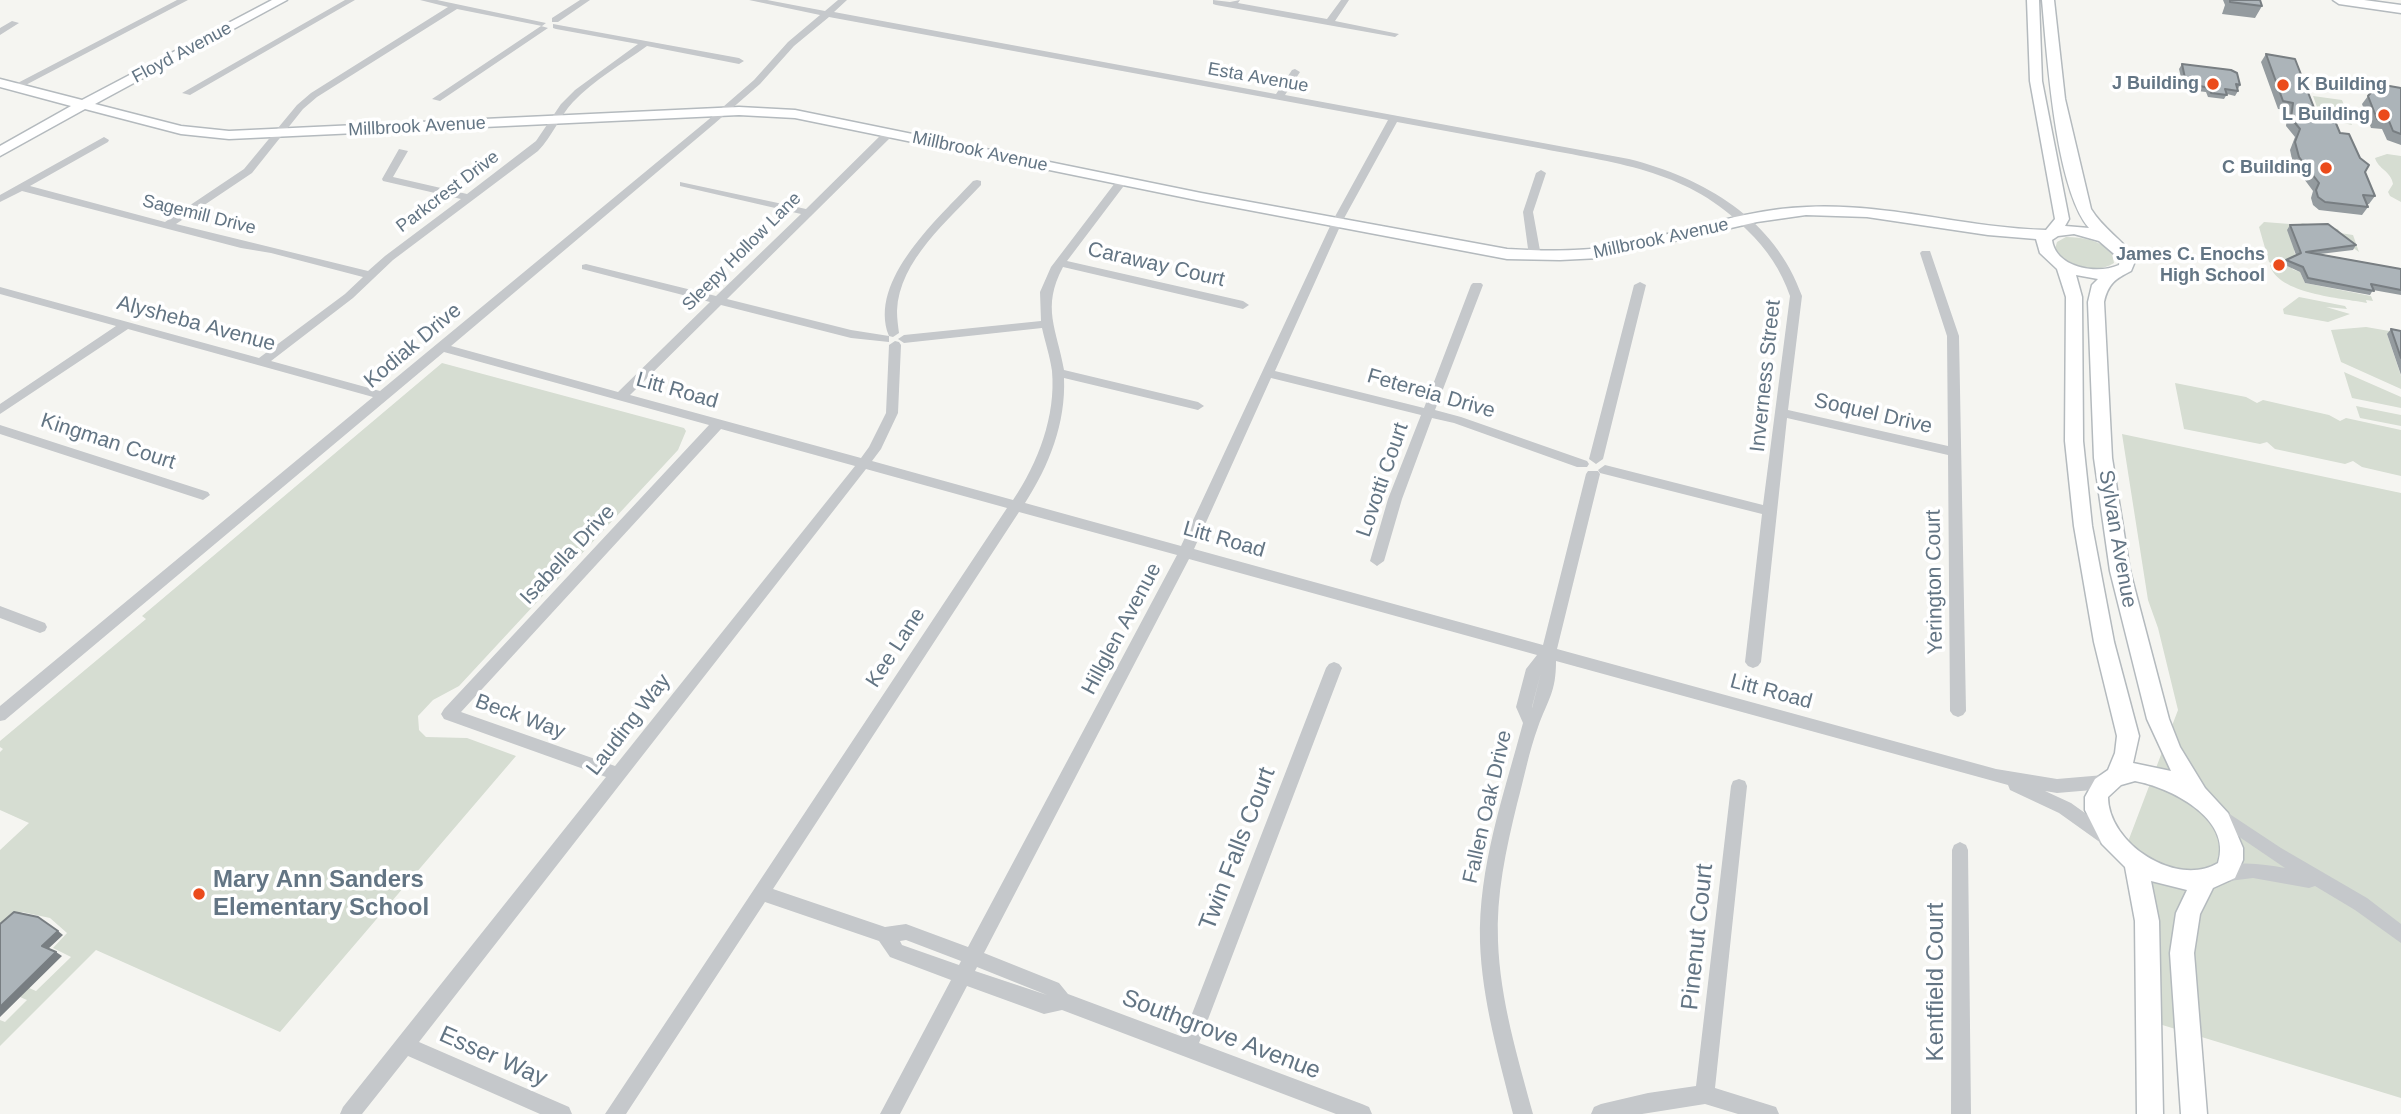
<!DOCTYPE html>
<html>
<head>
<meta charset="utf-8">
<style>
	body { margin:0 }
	canvas { display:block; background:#f5f5f1 }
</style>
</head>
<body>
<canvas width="2401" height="1114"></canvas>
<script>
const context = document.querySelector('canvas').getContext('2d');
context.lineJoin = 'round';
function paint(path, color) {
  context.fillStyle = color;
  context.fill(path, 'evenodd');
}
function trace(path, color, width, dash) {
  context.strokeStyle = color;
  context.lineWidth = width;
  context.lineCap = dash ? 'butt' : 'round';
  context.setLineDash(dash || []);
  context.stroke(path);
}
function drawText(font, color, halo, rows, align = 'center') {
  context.font = font + ' Helvetica,sans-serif';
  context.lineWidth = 7;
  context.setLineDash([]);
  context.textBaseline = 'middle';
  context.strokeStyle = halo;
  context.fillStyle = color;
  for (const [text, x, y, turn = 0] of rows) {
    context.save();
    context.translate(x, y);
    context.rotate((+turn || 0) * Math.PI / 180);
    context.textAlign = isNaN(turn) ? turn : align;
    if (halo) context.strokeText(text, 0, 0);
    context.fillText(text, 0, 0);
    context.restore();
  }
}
paint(new Path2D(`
	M2313 96 2342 100 2352 125 2321 118Z
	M2387 154 2401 156V202L2390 196 2388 192 2393 184C2391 171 2378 169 2375 158Z
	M2264 222 2303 225 2301 223 2338 229 2340 233 2353 235 2359 252 2325 228 2307 252 2294 250 2296 258 2292 269 2300 272 2305 283 2371 296 2373 301 2366 300 2367 303C2342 298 2277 294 2270 265L2273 264 2269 262 2259 227Z
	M2066 237C2083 237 2100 240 2112 253L2114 263C2096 275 2066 266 2055 249L2057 242Z
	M2299 297 2345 306 2347 309 2326 307 2350 314 2328 322 2284 314 2283 309Z
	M2366 327 2401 333 2387 334 2401 376V389L2341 362 2331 330Z
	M442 363 684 428 686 431 678 450 459 686 433 700 418 716 419 730 426 737 467 738 516 756 280 1032 96 950 0 1046V1020L5 1022 27 1000 20 997 29 988 36 991 71 957 53 948 67 933 50 918 22 912 6 926 0 923V850L29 823 0 810V752L3 749 0 747V741L146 619 142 616Z
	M2344 372 2401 397V408L2352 398Z
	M2175 383 2246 397 2257 403 2263 400 2329 415 2340 421 2346 418 2401 430V476L2362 467 2353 461 2345 464 2275 449 2267 442 2260 444 2184 429Z
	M2356 406 2401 415V426L2360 418Z
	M2122 434 2401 493V1098L2146 1020 2129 839 2178 710 2158 628 2148 600Z`), '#d6ddd2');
const secondary = new Path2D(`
	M272 0H287L95 104 181 126 229 131 739 107 795 110 1201 193 1507 249C1543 251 1578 252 1614 246 1678 235 1741 209 1807 207 1888 203 1966 228 2046 230L2055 219 2030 81 2027 0H2039L2042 81 2069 219 2065 226 2089 228C2055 188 2047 54 2042 0H2054L2065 99 2091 209C2103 229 2123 240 2136 259L2131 271C2115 279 2108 284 2104 302L2112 458 2130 571 2169 719 2180 747 2205 788 2228 813 2243 848V860L2235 878 2213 888 2200 914 2194 953 2207 1114H2181L2170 953 2176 913 2187 890 2151 881 2159 921 2163 1114H2137L2135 921 2125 867 2102 844 2085 810V797L2095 779 2108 770 2115 753 2117 736 2094 642 2074 526 2065 441 2066 297 2057 269 2040 253 2036 239 1988 235 1867 217 1806 215 1757 222 1600 258 1560 260 1507 259 1201 201 795 118 739 115 229 139 181 134 85 109 0 156V146L71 106 0 87V79L82 100ZM2074 234 2099 241 2120 259 2119 265C2097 275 2056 268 2052 240L2058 236ZM2076 275 2098 279 2092 285 2088 302 2094 458 2110 571 2147 719 2171 771 2133 763 2139 736 2114 642 2092 526 2083 441 2082 297ZM2135 781C2169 787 2233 818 2218 863 2176 888 2108 843 2108 797L2121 785Z
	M2333 0H2364L2401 5V13L2339 4Z`);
trace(secondary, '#b4babe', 3);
paint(new Path2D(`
	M177 0H188L18 89 10 87Z
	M345 0H355L190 95 182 93Z
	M420 0H437L546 23 542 26 457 9 317 97 303 109 252 173 176 224 368 271 385 256 461 199 383 181 382 179 399 149 408 151 393 177 467 194 536 141 561 104 575 90 638 44 556 29 553 28V24L739 58 744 61 739 64 647 46C622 64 594 80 573 102 559 117 552 137 538 151L393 260 353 298 271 361 380 391 708 120 754 80 788 42 820 15 749 0H767L825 11 838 0H847L834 12 1276 94 1292 70 1295 69 1300 72 1285 95 1629 159C1704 178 1775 219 1802 296L1788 410 1948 446 1947 336 1920 253 1922 251H1930L1959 336 1966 711 1963 715 1958 717 1953 715 1950 711 1948 455 1787 418 1761 662 1758 666 1753 668 1748 666 1745 662 1762 514 1600 473 1598 470 1605 465 1763 505 1790 296C1781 270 1767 249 1747 230 1689 171 1621 164 1544 149 1495 140 1446 131 1397 122L1342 222 1275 371 1424 408 1471 285 1473 283H1481L1483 285 1435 410 1461 417 1587 461 1589 464 1587 467H1577L1454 423 1432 418 1402 499 1384 561 1377 566 1370 561 1388 499 1421 415 1271 378 1194 549 1543 645 1586 474 1588 471H1598L1600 474 1557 649 1996 769 2057 779 2104 775 2110 777 2112 782 2110 787 2104 789 2057 793 2045 791 2071 803 2113 833 2115 838 2113 843 2107 845 2101 843 2059 813 2010 790 2008 785 1556 661C1556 693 1548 699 1538 727 1529 751 1524 779 1517 804 1506 849 1496 895 1498 941 1500 1000 1518 1058 1533 1114H1513C1499 1058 1482 1000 1480 942 1478 867 1504 794 1523 723L1516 707 1526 669 1537 655 1189 559 984 953 1059 983 1068 994 1183 1037 1326 668 1329 664 1334 662 1339 664 1342 668 1199 1043 1362 1104 1369 1107 1372 1114H1336L1062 1010 1044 1014 967 986 900 1114H880L951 980 890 957 879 941 765 902 626 1114H605L1007 508 866 469 419 1042 569 1107 572 1114H540L408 1056 362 1114H340L343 1107 606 777 444 719 441 714 444 709 709 425 444 352 5 720 0 721V706L373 397 128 329 0 414V404L116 326 0 294V287L259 358 345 294 363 277 271 253 241 248 22 191 0 202V195L104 137 109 140 108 142 30 186 165 222 244 169 297 105 311 93 448 7ZM829 17 1388 120 1332 222 1181 546 1025 503C1049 466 1066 423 1064 378L1198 410 1204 406 1198 402 1064 370C1057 329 1041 308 1063 267L1243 309 1249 305 1243 301 1067 261 1126 183V179H1118L1051 267 1040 292 1041 321 904 335 898 339 904 343 1042 328C1045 342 1050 356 1052 371 1056 416 1038 463 1013 500L872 461 881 449 898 413 901 345 899 342 895 341 889 345 886 413 869 447 861 458 630 395 721 305 851 338 889 342V336L851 330 727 299 893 135V131H885L806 209 680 182V186L801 214 716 296 586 264 582 265V269L710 302 618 392 451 346 714 124 760 84 794 46ZM721 429 855 466 615 766 461 712ZM1019 512 1177 555 968 947 906 924 885 927 773 889ZM1541 672 1532 708V707ZM906 940 961 961 959 965 902 945 900 941ZM977 967 1047 995 975 971Z
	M580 0H590L558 22H552V18Z
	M1213 0 1230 2 1240 0 1238 3 1327 19 1341 0H1349L1335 21 1399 34 1395 37 1216 5 1213 4Z
	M12 21 19 23 0 35V28Z
	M541 26 548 28 440 101 432 99Z
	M1541 170 1546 173 1533 212 1541 256 1535 259 1529 256 1523 212 1536 173Z
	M977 180 981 181V185C949 220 899 260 897 311 897 318 898 326 899 333L893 337 889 336C867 280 940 217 973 181Z
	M1640 282 1646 285 1603 459 1596 464 1589 459 1634 285Z
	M0 425 208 492 210 495 203 500 0 434Z
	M0 606 45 623 47 627 45 631 40 633 0 618Z
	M1739 779 1745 781 1747 786 1715 1088 1776 1107 1779 1114H1738L1705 1104 1642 1114H1591L1594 1107 1601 1104 1648 1093 1696 1086 1731 786 1733 781Z
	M2219 807 2281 848 2367 898 2401 924V943L2355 910 2315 886 2309 888 2253 878 2221 882 2215 879 2212 874 2215 869C2238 860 2262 864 2285 868L2213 819 2211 814 2213 809Z
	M1960 842 1966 845 1968 850 1971 1114H1951L1952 850 1954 845Z`), '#c5c8cb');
paint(secondary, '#fff');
paint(new Path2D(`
	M2223 0H2260L2262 6 2255 18 2222 14 2225 5Z
	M2266 54 2318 118 2340 133 2365 172 2375 196 2369 204H2367L2368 207 2362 215 2319 210 2313 205 2311 198 2313 191 2293 164 2290 150 2295 137 2286 126 2288 110 2278 109 2261 62Z
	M2182 64 2240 85 2238 89V91L2235 96 2227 94 2224 99 2208 97 2206 92 2197 91 2196 85 2182 82 2179 69Z
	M2401 88V145L2387 140 2382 129 2371 128 2362 104 2368 96Z
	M2290 225 2356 245 2353 250 2320 254 2401 269V295L2373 290 2370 295 2305 283 2300 272 2283 264 2286 260 2296 255 2287 230Z
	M2391 329 2401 331V375L2387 334Z`), '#949b9f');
paint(new Path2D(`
	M58 931 63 935 48 949 42 946Z
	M56 952 62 956 0 1017V1007Z`), '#787e82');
const building = new Path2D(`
	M2230 0H2260L2262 6 2230 2Z
	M2266 54 2295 59 2318 118 2335 121 2340 133 2349 134 2360 158 2369 165 2365 172 2375 196 2363 195 2368 207 2325 202 2318 197 2316 190 2319 183 2299 157 2295 142 2300 129 2291 118 2293 103 2283 101Z
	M2182 64 2231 70 2237 73 2240 85 2236 84 2238 91 2225 89 2227 95 2211 93 2209 88 2200 86 2199 80 2185 78Z
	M2378 84 2401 88V134L2393 131 2389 121 2377 119 2368 96Z
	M2328 224 2356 245 2306 252 2401 269V290L2371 284 2374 291 2308 278 2303 267 2286 260 2301 253 2290 225Z
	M2391 329 2401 331V358Z
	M14 912 38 917 58 931 42 946 56 952 0 1007V924Z`);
paint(building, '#acb4b9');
trace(building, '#787e82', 2);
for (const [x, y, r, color] of [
	[2213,84,7,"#eb4b1b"],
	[2283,85,7,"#eb4b1b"],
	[2384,115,7,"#eb4b1b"],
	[2326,168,7,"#eb4b1b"],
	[2279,265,7,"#eb4b1b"],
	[199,894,7,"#eb4b1b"]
]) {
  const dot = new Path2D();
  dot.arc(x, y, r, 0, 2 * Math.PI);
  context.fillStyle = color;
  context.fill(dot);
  trace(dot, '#fff', 2.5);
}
drawText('18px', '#637584', '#fff', [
	["Floyd Avenue",182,53,-28],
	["Esta Avenue",1258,78,10],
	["Millbrook Avenue",417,127,-3],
	["Millbrook Avenue",980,152,12],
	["Parkcrest Drive",448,192,-37],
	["Sagemill Drive",199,215,14],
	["Millbrook Avenue",1661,239,-12],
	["Sleepy Hollow Lane",742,252,-45]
]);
drawText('bold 18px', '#637584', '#fff', [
	["J Building",2199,84],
	["K Building",2297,85,"left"],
	["L Building",2370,115],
	["C Building",2312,168],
	["James C. Enochs",2265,255],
	["High School",2265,276]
], 'right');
drawText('21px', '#637584', '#fff', [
	["Caraway Court",1156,265,13],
	["Alysheba Avenue",196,324,15],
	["Kodiak Drive",413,346,-40],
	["Inverness Street",1766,376,-84],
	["Litt Road",677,391,16],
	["Fetereia Drive",1431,394,16],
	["Soquel Drive",1873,414,13],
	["Kingman Court",108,442,18],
	["Lovotti Court",1383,480,-71],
	["Sylvan Avenue",2117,539,80],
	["Litt Road",1224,540,16],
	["Isabella Drive",568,555,-47],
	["Yerington Court",1935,582,-91],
	["Hillglen Avenue",1122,629,-62],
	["Kee Lane",896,648,-57],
	["Litt Road",1771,692,15],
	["Beck Way",520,717,20],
	["Lauding Way",629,725,-52],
	["Fallen Oak Drive",1488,807,-77]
]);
drawText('24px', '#637584', '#fff', [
	["Twin Falls Court",1238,849,-69],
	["Pinenut Court",1698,937,-84],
	["Kentfield Court",1936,982,-90],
	["Southgrove Avenue",1221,1035,21],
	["Esser Way",493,1057,24]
]);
drawText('bold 24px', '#637584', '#fff', [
	["Mary Ann Sanders",213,880],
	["Elementary School",213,908]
], 'left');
</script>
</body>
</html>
